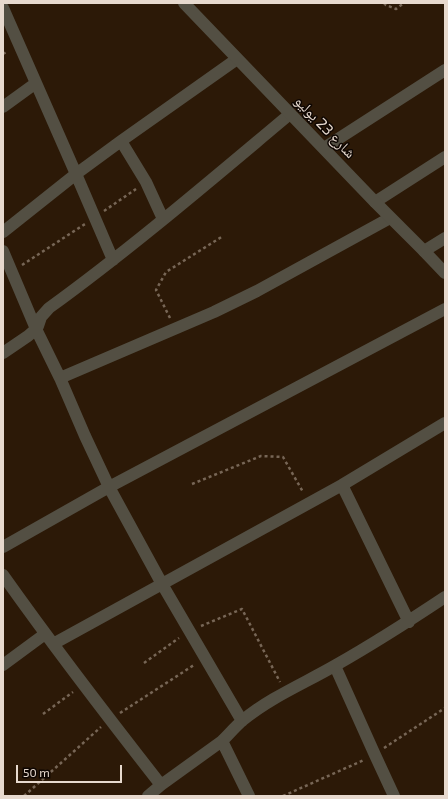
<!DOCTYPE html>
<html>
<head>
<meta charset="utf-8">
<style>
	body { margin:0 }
	#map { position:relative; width:448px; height:799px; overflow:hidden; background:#2c1907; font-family:"Exo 2",sans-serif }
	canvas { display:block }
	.frame { position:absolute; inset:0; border:4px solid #e7d9ce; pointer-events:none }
	.scale { position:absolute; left:16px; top:765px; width:106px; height:18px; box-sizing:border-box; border:2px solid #e7d9ce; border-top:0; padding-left:5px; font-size:12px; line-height:14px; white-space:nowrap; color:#e7d9ce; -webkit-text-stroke:3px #0e0602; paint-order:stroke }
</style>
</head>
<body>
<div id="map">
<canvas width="448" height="799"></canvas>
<div class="frame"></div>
<div class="scale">50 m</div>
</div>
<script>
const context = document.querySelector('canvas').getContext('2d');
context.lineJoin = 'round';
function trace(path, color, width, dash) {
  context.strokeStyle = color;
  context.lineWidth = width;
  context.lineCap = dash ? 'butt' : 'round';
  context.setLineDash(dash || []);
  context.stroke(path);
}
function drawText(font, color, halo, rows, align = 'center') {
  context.font = font + ' "Exo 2","Noto Naskh Arabic",sans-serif';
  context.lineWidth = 3;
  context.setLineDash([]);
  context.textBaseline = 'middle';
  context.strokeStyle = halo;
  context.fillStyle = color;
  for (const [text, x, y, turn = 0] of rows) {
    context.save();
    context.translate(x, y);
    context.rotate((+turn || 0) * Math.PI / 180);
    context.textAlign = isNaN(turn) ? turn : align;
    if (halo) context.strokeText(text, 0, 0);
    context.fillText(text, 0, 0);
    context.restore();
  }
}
trace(new Path2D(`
	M384 3 386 5 396 9 404 3
	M3 54 8 51
	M104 211 136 189
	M22 265 85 224
	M170 318 156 290 166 272 223 236
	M192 484 261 456 283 457 303 492
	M201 626 242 609 280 682
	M144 663 179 638
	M120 713 194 665
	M43 714 73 692
	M384 748 445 708
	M24 796 101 727
	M283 796 364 760`), '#776656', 2.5, [3, 3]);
trace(new Path2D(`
	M3 8 76 174 113 260
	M3 107 36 83
	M121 141 146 182 163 219
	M324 148 445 70
	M375 202 445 157
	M3 232 76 174 121 141 237 59
	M3 251 36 329 60 378 85 436 109 487 162 584 242 721
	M424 251 445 238
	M3 353 28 336 36 329 38 326 41 317 49 308C133 247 211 180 290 114
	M60 378 214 312 257 291 390 218
	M342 485 409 622
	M3 547 109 487 445 309
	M3 575C54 647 107 716 161 785
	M53 644 342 485 445 423
	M3 665 45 634
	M335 666 375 755 394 796
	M222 741C229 734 236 726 243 720 271 697 305 683 336 665 373 644 409 621 445 597
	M148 796 161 785 222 741 249 796`), '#534f43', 12);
trace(new Path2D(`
	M184 3 375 202 424 251 445 273`), '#534f43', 12);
drawText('15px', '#e7d9ce', '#0e0602', [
	["شارع 23 يوليو",325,127,46]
]);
</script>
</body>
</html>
